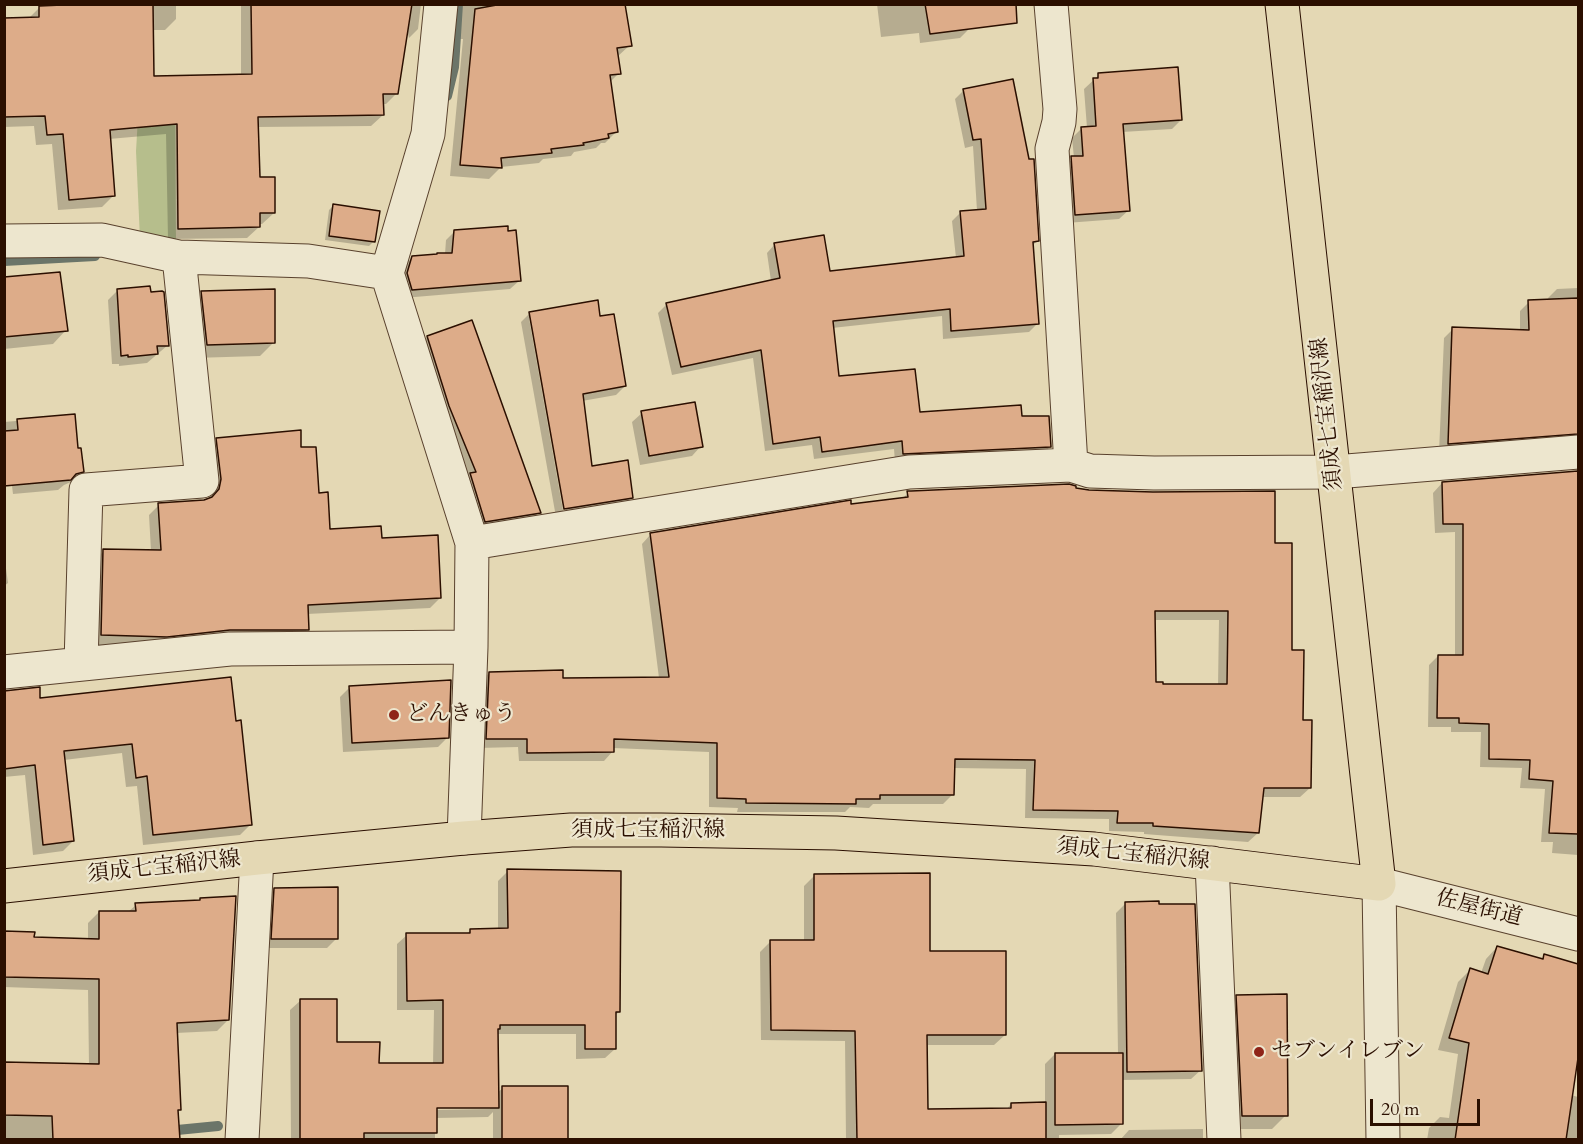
<!DOCTYPE html>
<html>
<head>
<meta charset="utf-8">
<style>
	body { margin:0 }
	#map { position:relative; width:1583px; height:1144px; overflow:hidden; background:#e4d8b4; font-family:Cardo,serif }
	canvas { display:block }
	.frame { position:absolute; inset:0; border:6px solid #2b0f00; pointer-events:none }
	.scale { position:absolute; left:1370px; top:1099px; width:110px; height:27px; box-sizing:border-box; border:3px solid #2b0f00; border-top:0; padding-left:8px; font-size:18px; line-height:21px; white-space:nowrap; color:#2b0f00; -webkit-text-stroke:4px #ede6ce; paint-order:stroke }
</style>
</head>
<body>
<div id="map">
<canvas width="1583" height="1144"></canvas>
<div class="frame"></div>
<div class="scale">20 m</div>
</div>
<script>
const context = document.querySelector('canvas').getContext('2d');
context.lineJoin = 'round';
function paint(path, color) {
  context.fillStyle = color;
  context.fill(path, 'evenodd');
}
function trace(path, color, width, dash) {
  context.strokeStyle = color;
  context.lineWidth = width;
  context.lineCap = dash ? 'butt' : 'round';
  context.setLineDash(dash || []);
  context.stroke(path);
}
function drawText(font, color, halo, rows, align = 'center') {
  context.font = font + ' Cardo,"Noto Serif JP",serif';
  context.lineWidth = 4.5;
  context.setLineDash([]);
  context.textBaseline = 'middle';
  context.strokeStyle = halo;
  context.fillStyle = color;
  for (const [text, x, y, turn = 0] of rows) {
    context.save();
    context.translate(x, y);
    context.rotate((+turn || 0) * Math.PI / 180);
    context.textAlign = isNaN(turn) ? turn : align;
    if (halo) context.strokeText(text, 0, 0);
    context.fillText(text, 0, 0);
    context.restore();
  }
}
paint(new Path2D(`
	M175 80 176 248 140 239 136 151 140 84Z`), '#b6be8c');
paint(new Path2D(`
	M46 4H176V19L165 30H152L153 77 241 76V4H421L418 29 409 38 407 31 397 93 386 104H382L383 115 371 126 257 127 258 178 274 213 262 224H259V227L247 238 168 239 166 134 109 139 114 195 102 207 58 210 52 144 36 145 34 126 4 127V19H28L39 8 46 7Z
	M445 4H623L630 45 617 57 619 73 610 82 616 132 605 143H601L596 148 574 152 571 156 543 159 539 163 501 167 489 179 450 176 463 39H447Z
	M877 4H966L969 29 960 38 920 43 919 33 881 37Z
	M1099 75 1181 120 1172 129 1122 132 1129 210 1119 219 1066 223 1063 167 1074 158 1072 138 1081 129 1087 128 1084 89Z
	M964 90 1037 241 1031 247 1038 323 1029 332 943 339 942 316 832 328 838 378 919 414 1021 417 1050 447 1041 455 895 462 894 449 814 459 812 445 765 451 753 358 672 375 658 313 667 304 771 281 767 253 775 244 829 272 956 258 952 221 961 212 977 211 973 146 965 148 955 99Z
	M333 206 374 241 369 246 325 240 329 210Z
	M455 231 519 281 510 289 403 298V266L412 258 445 254 446 240Z
	M4 279 66 330 53 344 4 349Z
	M1578 288V445L1439 452 1444 338 1453 329 1520 331V311L1529 302 1549 301 1548 298 1557 289Z
	M117 291 150 294 168 345 147 363 119 366V364H112L108 300Z
	M202 293 274 342 260 356 193 358 188 307Z
	M530 313 599 318 625 386 616 395 582 401 591 467 632 497 623 506 567 515 532 318H529L564 516 556 517 521 322Z
	M471 322 539 512 530 522 476 531 418 347 427 337Z
	M642 413 701 446 692 456 640 465 632 422Z
	M74 416 77 450 82 471 71 482 64 485 58 490 13 494 10 470H4V422Z
	M217 439 300 449 318 494 328 531 380 539 440 598 430 608 307 614 308 629 298 639 156 646 91 645 94 561 104 551H151L149 515 159 505 209 499 211 490 207 449Z
	M1578 472V855L1552 853 1553 842H1541L1545 789 1520 788 1522 768 1480 767 1481 732H1451V727H1428L1429 665 1438 656 1455 657V532L1435 533 1433 493 1442 483Z
	M1075 490 1274 545 1302 722 1310 788 1300 797H1261L1258 833 1248 842 1144 834V832L1109 831V819L1025 818 1026 769 953 768V794L943 804H873L869 808 850 807 845 812H737L738 808 709 807V752L613 748V751L604 761H519L518 747 478 748 480 683 489 673 562 679 659 678 642 544 651 534 901 500 908 493ZM1154 620H1219L1218 686 1155 684Z
	M4 554 8 583 4 586Z
	M229 678 250 825 240 835 143 845 137 786 126 787 122 753 64 760 73 841 63 851 33 855 25 775 4 777V692L39 700Z
	M350 687 447 738 438 747 343 752 340 697Z
	M508 871 619 1012 614 1016 615 1049 605 1058 576 1059V1034H497V1093L503 1088 567 1140H493V1112L488 1117 435 1118V1140H291L290 1010 300 1001 336 1043 378 1065 433 1064 434 1010H397V944L407 935 466 934 471 930H498V881ZM490 1106V1109L429 1110V1107Z
	M814 876 929 953 1005 1035 994 1045H926L927 1111 1006 1110 1011 1104H1045V1064L1055 1054H1118L1116 913 1126 903 1201 1070 1191 1079 1121 1080V1124L1111 1134 1059 1135V1140H846L845 1041 761 1040 760 952 770 942H804V886Z
	M275 889 336 939 327 948H263L265 899Z
	M136 905 228 1020 217 1031 176 1033 180 1109 176 1113 179 1140H4V1064L89 1066 88 990 4 987V933L33 939 88 940V923L99 912H128Z
	M1497 947 1540 960 1545 956 1578 966V1048L1571 1095 1578 1097V1140H1427L1429 1128 1440 1117 1449 1118 1458 1054 1438 1050 1458 982 1470 970 1481 973 1486 959Z
	M1237 996 1286 1115 1272 1129H1228L1223 1011Z
	M1203 1129V1140H1120L1129 1130Z`), '#0003');
trace(new Path2D(`
	M447 96 454 67 458 4
	M4 261 95 256
	M167 1131 218 1126`), '#6b7569', 10);
const building = new Path2D(`
	M86 4H153L154 76 252 74 251 4H412L398 94H383L384 115 258 117 260 177H275V213H260V227L178 229 177 124 110 130 115 196 69 200 63 134 47 135 45 116 4 117V18L39 17V6Z
	M502 4H625L632 46 617 48 621 74 610 75 618 132 608 134 609 138 583 143 584 145 551 149 552 153 501 158 502 168 460 165 475 9Z
	M925 4H1016L1017 23 930 34Z
	M1178 67 1182 120 1123 124 1130 211 1075 215 1071 156H1083L1081 127 1096 126 1093 78H1098V73Z
	M1013 79 1029 159H1034L1039 241 1033 242 1039 324 951 331 950 309 833 321 839 376 915 369 920 412 1021 405 1022 416H1049L1051 447 903 454 902 441 822 452 820 437 773 444 761 350 681 367 666 303 780 278 774 243 824 235 830 271 964 256 960 211 986 209 981 139 973 140 963 89Z
	M333 204 380 211 375 242 329 236Z
	M508 226V231L516 230 521 281 412 290 407 273 412 256 437 254V253H452L454 230Z
	M60 272 68 331 4 337V277Z
	M150 286 151 292 162 291 164 292 169 346H157L158 354 128 357V355L121 356 117 289Z
	M275 289V343L207 345 201 291Z
	M1578 298V434L1448 444 1452 327 1529 330 1528 300Z
	M598 300 600 316 614 314 626 386 583 394 592 466 628 460 633 498 564 509 529 312Z
	M472 320 541 513 485 522 470 473 476 472 449 406 427 336Z
	M695 402 703 447 649 456 641 411Z
	M75 414 78 448H81L84 472 76 474 71 480 4 486V431L18 430 17 419Z
	M301 430V447H316L319 493 328 492 330 529 381 526 382 538 438 535 441 598 308 605 309 630H230L167 637 101 635 103 549 161 550 158 503 204 500 212 497 219 489 221 479 216 438Z
	M1578 471V834L1549 833 1553 781 1529 779 1530 760 1489 759V724L1459 723V718H1437L1438 655H1463V524H1443L1442 482Z
	M1069 484 1076 486V488L1089 490 1153 492 1275 491V543H1292V650H1304L1303 720H1312L1311 788H1264L1259 833 1153 826V823H1117L1118 811 1033 810 1035 760 955 759 954 795H880V799H856V804L746 803V799L717 798V743L614 739V752L527 753V739H486L489 672 563 670V678L669 677 650 533 851 500V504L908 497 907 491H911ZM1155 611H1228L1227 684H1163V682H1156Z
	M231 677 236 721 241 720 252 825 153 835 147 776 136 778 132 744 64 751 74 841 43 845 35 765 4 769V691L40 687V698Z
	M451 680 449 738 352 743 349 686Z
	M507 869 621 871 620 1012H616V1049H585V1025H500V1029H498L499 1108H437V1133H364V1140H300V999H337V1042H380L379 1063H443V1000L407 1001 406 933H470V929L508 928Z
	M930 873V951H1006V1035H927L928 1109 1011 1108V1103L1046 1102V1140H857L855 1031 771 1030 770 940H814V874Z
	M338 887V939H271L274 888Z
	M236 896 229 1020 177 1023 181 1110H178L180 1140H53L52 1116 4 1115V1062L99 1064V979L4 977V931L35 932 34 937 99 939V911H136L135 903 200 900V898Z
	M1159 901V904H1195L1202 1071 1127 1072 1125 902Z
	M1497 946 1543 959 1544 954 1578 964V1058L1566 1140H1455L1469 1043 1449 1038 1470 968 1488 974Z
	M1287 994 1288 1116H1242L1236 995Z
	M1055 1053H1123V1124L1055 1125Z
	M502 1086H568V1140H502Z`);
paint(building, '#ddac89');
trace(building, '#2b0f00', 1.5);
const minor = new Path2D(`
	M441 4 428 134 387 273 472 543 471 647 464 838
	M1051 4 1060 109 1059 122 1052 149 1071 465
	M4 241 102 240 179 257 308 261 387 273
	M472 543 909 472 1071 465 1090 471 1154 473 1335 472 1578 452
	M81 664 86 490 202 481 179 257
	M4 672 230 649 471 647
	M1212 863 1224 1140
	M242 1140 257 858
	M1383 1140 1379 884 1578 934`);
const major = new Path2D(`
	M4 886 257 858 464 838 571 830H661L836 833 1094 849 1379 884 1282 4`);
trace(minor, '#59412d', 35);
trace(major, '#2b0f00', 35);
trace(minor, '#ede6ce', 33);
trace(major, '#e4d8b4', 33);
for (const [x, y, r, color] of [
	[394,715,6,"#8f2418"],
	[1259,1052,6,"#8f2418"]
]) {
  const dot = new Path2D();
  dot.arc(x, y, r, 0, 2 * Math.PI);
  context.fillStyle = color;
  context.fill(dot);
  trace(dot, '#ede6ce', 2);
}
drawText('22px', '#2b0f00', '#ede6ce', [
	["須成七宝稲沢線",1328,414,-96],
	["須成七宝稲沢線",648,831],
	["須成七宝稲沢線",1133,855,6],
	["須成七宝稲沢線",164,868,-6],
	["佐屋街道",1479,909,14]
]);
drawText('22px', '#2b0f00', '#ede6ce', [
	["どんきゅう",406,715],
	["セブンイレブン",1271,1052]
], 'left');
</script>
</body>
</html>
